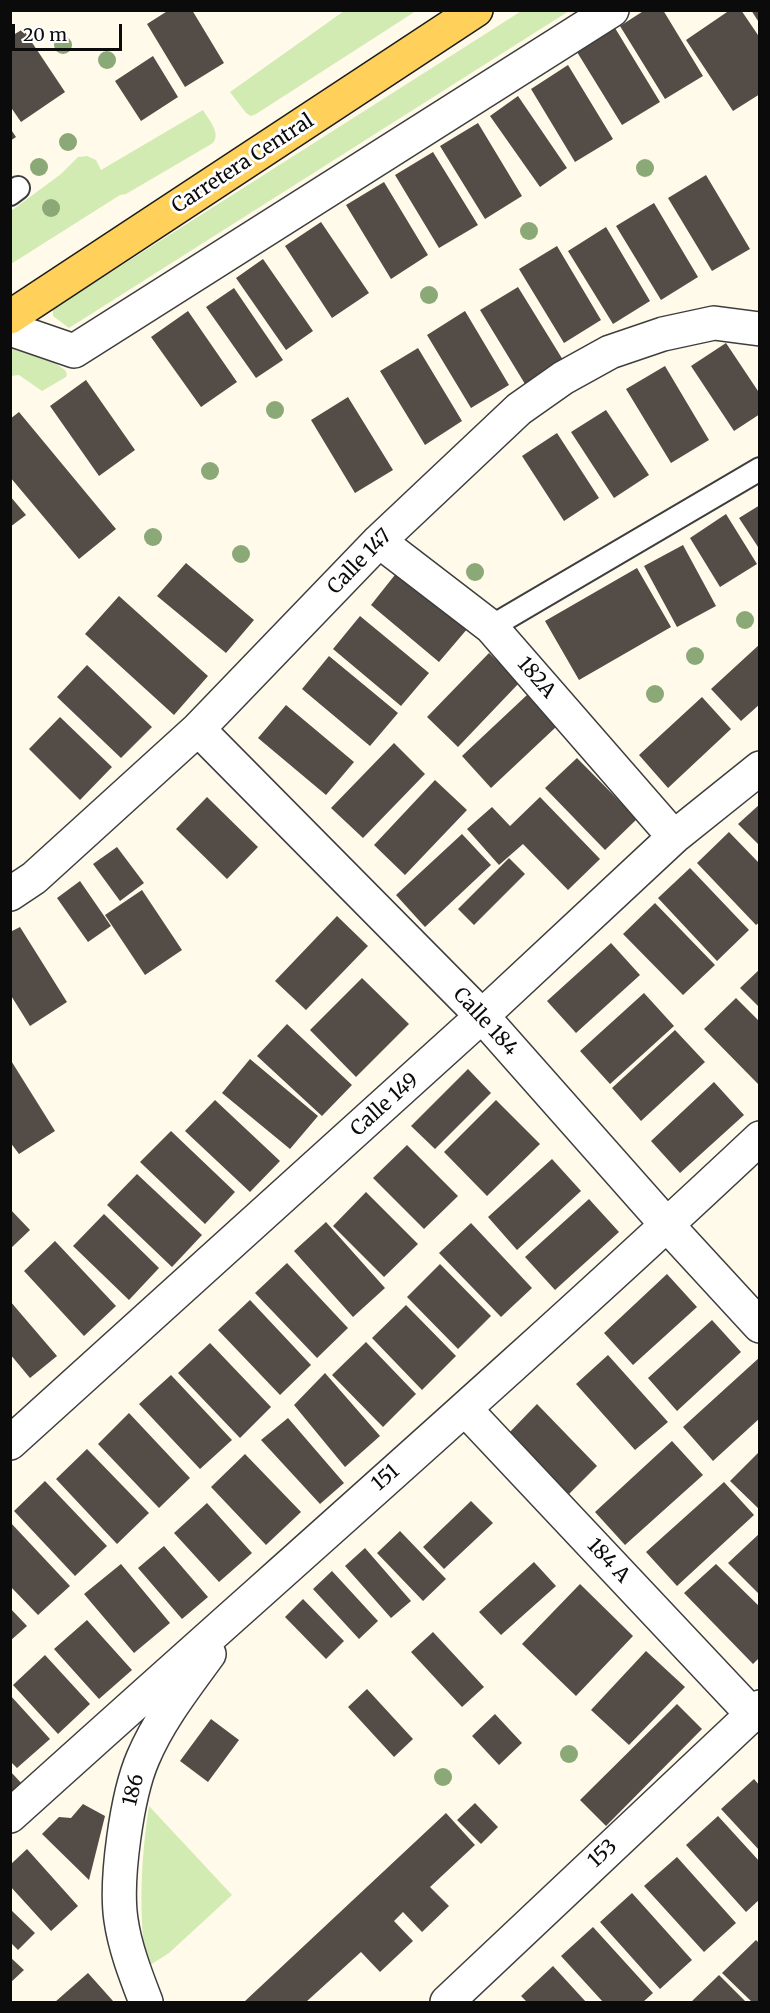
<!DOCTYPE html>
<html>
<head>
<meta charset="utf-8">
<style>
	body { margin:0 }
	#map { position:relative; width:770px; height:2013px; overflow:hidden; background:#fffaea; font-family:Merriweather,serif }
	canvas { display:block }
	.frame { position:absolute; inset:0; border:12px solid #0b0b0b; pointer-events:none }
	.scale { position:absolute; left:12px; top:24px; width:110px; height:27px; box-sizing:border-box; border:3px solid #0b0b0b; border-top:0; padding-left:8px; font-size:18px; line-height:21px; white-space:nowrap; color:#0b0b0b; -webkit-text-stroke:4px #fff; paint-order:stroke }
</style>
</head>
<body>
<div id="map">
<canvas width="770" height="2013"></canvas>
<div class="frame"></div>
<div class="scale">20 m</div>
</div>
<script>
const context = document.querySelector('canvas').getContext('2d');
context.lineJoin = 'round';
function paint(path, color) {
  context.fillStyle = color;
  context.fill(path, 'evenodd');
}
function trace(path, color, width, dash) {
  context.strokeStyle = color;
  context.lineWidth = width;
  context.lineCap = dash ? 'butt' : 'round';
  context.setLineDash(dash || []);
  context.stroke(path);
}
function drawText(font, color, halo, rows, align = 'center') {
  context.font = font + ' Merriweather,serif';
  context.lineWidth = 6;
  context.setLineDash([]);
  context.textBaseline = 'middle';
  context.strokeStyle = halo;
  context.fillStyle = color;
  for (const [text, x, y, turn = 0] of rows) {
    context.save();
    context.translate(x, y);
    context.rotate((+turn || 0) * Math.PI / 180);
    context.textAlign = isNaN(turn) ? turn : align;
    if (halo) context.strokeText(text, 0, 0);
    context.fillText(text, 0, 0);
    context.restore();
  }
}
paint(new Path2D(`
	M523 10 569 11 69 328 53 316V309Z
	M344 11H416L256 114 251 116 246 113 230 92Z
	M203 110C209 120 221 133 213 143L126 194 120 195 11 264V211L61 174 78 157 87 156 96 160 101 170Z
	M11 341 40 353 65 370 67 374 66 377 42 391 19 375 11 376Z
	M149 1806 232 1895 169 1953 147 1967C138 1914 141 1859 149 1806Z`), '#d2ebb2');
paint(new Path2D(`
	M169 10H192L224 63 185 87 147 24Z
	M645 10H663L703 76 665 99 620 26Z
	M730 10H741L760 38V94L733 111 686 40Z
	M751 10H760V24Z
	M615 28 660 102 622 125 577 52Z
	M23 29 65 92 21 122 10 106V37Z
	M153 56 178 97 141 121 115 81Z
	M568 65 613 139 575 162 531 89Z
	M518 96 567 168 540 187 490 116Z
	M478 123 522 196 485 219 440 146Z
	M10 128 16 137 10 141Z
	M433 152 478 225 439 248 395 175Z
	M706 175 750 249 712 271 668 198Z
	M384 182 428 255 391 279 346 205Z
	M654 203 698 277 661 300 616 226Z
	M321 222 369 293 332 318 285 246Z
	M606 227 650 301 613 324 568 251Z
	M557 246 601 320 564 343 519 269Z
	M263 259 313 331 286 350 236 278Z
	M518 287 563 360 525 384 480 310Z
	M234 288 283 360 256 378 206 307Z
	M188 311 237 382 201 407 151 337Z
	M465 311 509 385 471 408 427 335Z
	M726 343 760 394V414L734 431 691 366Z
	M418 348 462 421 425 445 380 371Z
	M665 366 709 440 671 463 626 389Z
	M86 380 135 450 99 476 50 406Z
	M348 397 393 470 355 493 311 420Z
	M606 410 649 475 614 498 571 432Z
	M19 412 116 529 79 559 10 477V419Z
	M557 433 599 498 564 521 522 456Z
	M10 496 26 515 10 527Z
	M760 505V550L739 518Z
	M726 514 757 564 720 587 690 538Z
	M683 545 716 606 677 627 644 566Z
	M186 563 254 620 226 653 157 596Z
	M637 568 671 627 579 680 545 621Z
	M398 571 468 628 439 662 371 605Z
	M119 596 208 676 174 715 85 634Z
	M360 616 429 673 401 706 333 649Z
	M760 644V704L741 721 711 689Z
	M489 653 520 682 458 747 427 717Z
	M329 656 398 713 370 746 302 689Z
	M87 665 152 727 121 758 57 697Z
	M527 695 556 727 491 788 462 756Z
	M702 697 731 729 668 788 639 755Z
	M286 705 354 762 326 795 258 738Z
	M60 717 112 767 80 800 29 749Z
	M394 743 425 774 363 838 331 808Z
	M577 758 637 819 605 850 545 788Z
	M435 780 467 810 405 875 374 845Z
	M207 797 258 847 227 879 176 829Z
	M540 797 600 859 568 890 523 844 499 865 467 829 492 807 510 826Z
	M760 804V846L738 824Z
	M729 832 760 864V922L756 925 697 863Z
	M462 834 491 865 425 927 396 895Z
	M117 847 144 883 120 901 93 864Z
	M509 858 525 874 474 925 458 909Z
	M690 868 749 930 717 961 658 898Z
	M80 881 111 926 88 942 57 898Z
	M142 890 182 950 145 975 105 915Z
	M655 903 715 965 683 995 623 934Z
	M337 916 368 946 306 1010 275 981Z
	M20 927 67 1002 30 1026 10 994V932Z
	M611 943 640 975 576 1033 547 1001Z
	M760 969V1008L740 988Z
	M362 978 409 1024 356 1077 310 1030Z
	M644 993 674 1026 610 1084 580 1051Z
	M736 998 760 1022V1086L704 1029Z
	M287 1024 352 1085 322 1116 257 1056Z
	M675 1030 705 1062 641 1121 612 1088Z
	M10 1059 55 1131 19 1154 10 1142Z
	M250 1059 318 1116 290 1149 222 1093Z
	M468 1069 491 1093 435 1149 411 1126Z
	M714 1082 744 1115 680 1173 651 1141Z
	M215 1100 280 1161 250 1192 185 1131Z
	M496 1100 540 1144 487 1196 444 1152Z
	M171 1131 235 1192 205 1224 140 1162Z
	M407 1145 458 1196 424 1229 373 1178Z
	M552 1159 581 1191 517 1250 488 1217Z
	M137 1174 202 1235 172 1267 107 1205Z
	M366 1192 418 1244 384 1277 333 1226Z
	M589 1199 619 1232 555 1290 525 1257Z
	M10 1209 30 1230 10 1249Z
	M104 1214 159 1268 129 1300 73 1246Z
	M326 1222 385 1288 353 1317 294 1251Z
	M471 1223 532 1288 501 1317 439 1253Z
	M55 1241 116 1306 84 1336 24 1271Z
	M287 1263 348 1328 317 1358 255 1293Z
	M440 1264 491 1316 458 1349 407 1297Z
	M667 1274 697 1307 633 1365 604 1333Z
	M250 1300 311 1365 280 1395 218 1330Z
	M10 1301 57 1356 30 1378 10 1354Z
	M406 1305 456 1356 422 1390 372 1338Z
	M712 1320 741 1352 677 1411 648 1378Z
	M366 1342 416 1394 383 1427 332 1375Z
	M210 1343 271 1407 240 1438 178 1373Z
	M608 1355 668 1422 635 1450 576 1384Z
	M760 1357V1418L713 1461 683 1427Z
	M325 1373 380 1436 345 1467 294 1405Z
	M171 1375 232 1440 200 1469 139 1404Z
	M537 1404 597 1466 566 1497 506 1436Z
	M129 1413 190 1478 159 1508 98 1444Z
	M288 1418 344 1483 320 1504 261 1440Z
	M672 1441 703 1475 625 1545 595 1512Z
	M87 1449 149 1513 117 1544 56 1479Z
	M760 1451V1510L730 1481Z
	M245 1454 301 1512 266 1545 211 1487Z
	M45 1481 107 1546 75 1576 14 1511Z
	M724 1482 754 1515 677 1586 646 1552Z
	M471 1501 493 1523 444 1569 423 1547Z
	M207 1503 252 1553 219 1582 174 1533Z
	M10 1522 70 1586 38 1615 10 1586Z
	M400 1531 446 1579 423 1601 377 1553Z
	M760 1533V1595L728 1563Z
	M164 1546 208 1597 182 1619 138 1568Z
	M365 1548 411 1601 391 1618 345 1566Z
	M534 1562 556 1586 501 1635 479 1612Z
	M121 1564 170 1623 134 1653 84 1594Z
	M716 1564 760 1607V1657L753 1664 684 1593Z
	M332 1571 378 1621 359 1639 313 1589Z
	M580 1584 633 1636 576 1696 522 1644Z
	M303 1599 344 1641 326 1659 285 1617Z
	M10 1608 27 1626 10 1641Z
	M87 1620 132 1670 99 1699 54 1649Z
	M433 1632 484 1687 462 1707 411 1652Z
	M646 1651 685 1687 629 1745 591 1710Z
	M45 1655 90 1704 58 1734 13 1685Z
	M367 1689 413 1739 394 1757 348 1707Z
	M10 1695 50 1739 17 1768 10 1761Z
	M677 1704 702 1729 606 1826 580 1800Z
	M495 1714 522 1743 499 1765 472 1736Z
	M211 1719 239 1740 208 1782 180 1761Z
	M10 1771 24 1786 10 1798Z
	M754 1779 760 1786V1851L721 1809Z
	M475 1803 498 1827 481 1844 457 1820Z
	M83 1804 105 1816 89 1880 42 1834 59 1817 71 1818Z
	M446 1813 475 1845 430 1887 449 1906 422 1932 403 1912 394 1921 413 1941 380 1972 361 1952 306 2002H244Z
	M718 1816 760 1862V1899L746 1912 686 1845Z
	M27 1849 78 1906 51 1931 10 1886V1865Z
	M677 1857 736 1923 704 1952 644 1886Z
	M632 1893 692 1960 660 1989 600 1922Z
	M10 1909 35 1933 18 1950 10 1942Z
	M593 1927 653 1993 643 2002H603L561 1956Z
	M756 1940 760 1944V2002H752L722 1973Z
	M10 1957 24 1970 10 1983Z
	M553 1966 586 2002H527L521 1996Z
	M88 1973 113 2001 111 2002H55Z
	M719 1975 746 2002H691Z`), '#544c47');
const lane = new Path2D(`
	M10 194 18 188
	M491 627 760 469`);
const street = new Path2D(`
	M10 329 74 351 612 10
	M379 541 491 627 674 837
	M198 729 482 1016 667 1225 760 1326
	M10 894 34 878 198 729 379 541 519 409 563 378 610 352 663 334 714 323 760 329
	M465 1409 752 1714
	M10 1443 482 1016 674 837 760 768
	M10 1816C260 1590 514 1369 760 1138
	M146 2002C136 1976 125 1948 121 1920 115 1880 127 1795 143 1758 159 1720 185 1687 209 1654
	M447 2002 760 1707`);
const primary = new Path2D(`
	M10 317 476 10`);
trace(lane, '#3e3e3e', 26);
trace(street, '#3e3e3e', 36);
trace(primary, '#1c1c1c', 36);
trace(lane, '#fff', 22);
trace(street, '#fff', 33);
trace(primary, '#ffd05a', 33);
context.fillStyle = '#8ba877';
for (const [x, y] of [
	[63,45],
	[107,60],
	[68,142],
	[39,167],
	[645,168],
	[51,208],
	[529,231],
	[429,295],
	[275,410],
	[210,471],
	[153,537],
	[241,554],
	[475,572],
	[745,620],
	[695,656],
	[655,694],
	[569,1754],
	[443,1777]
]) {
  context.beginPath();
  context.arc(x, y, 9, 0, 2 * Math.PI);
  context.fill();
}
drawText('20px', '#0b0b0b', '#fff', [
	["Carretera Central",243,164,-33],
	["Calle 147",360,562,-46],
	["182А",536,678,49],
	["Calle 184",485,1022,47],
	["Calle 149",385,1105,-42],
	["151",386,1478,-41],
	["184 A",608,1561,47],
	["186",134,1790,-76],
	["153",603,1854,-43]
]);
</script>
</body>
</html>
